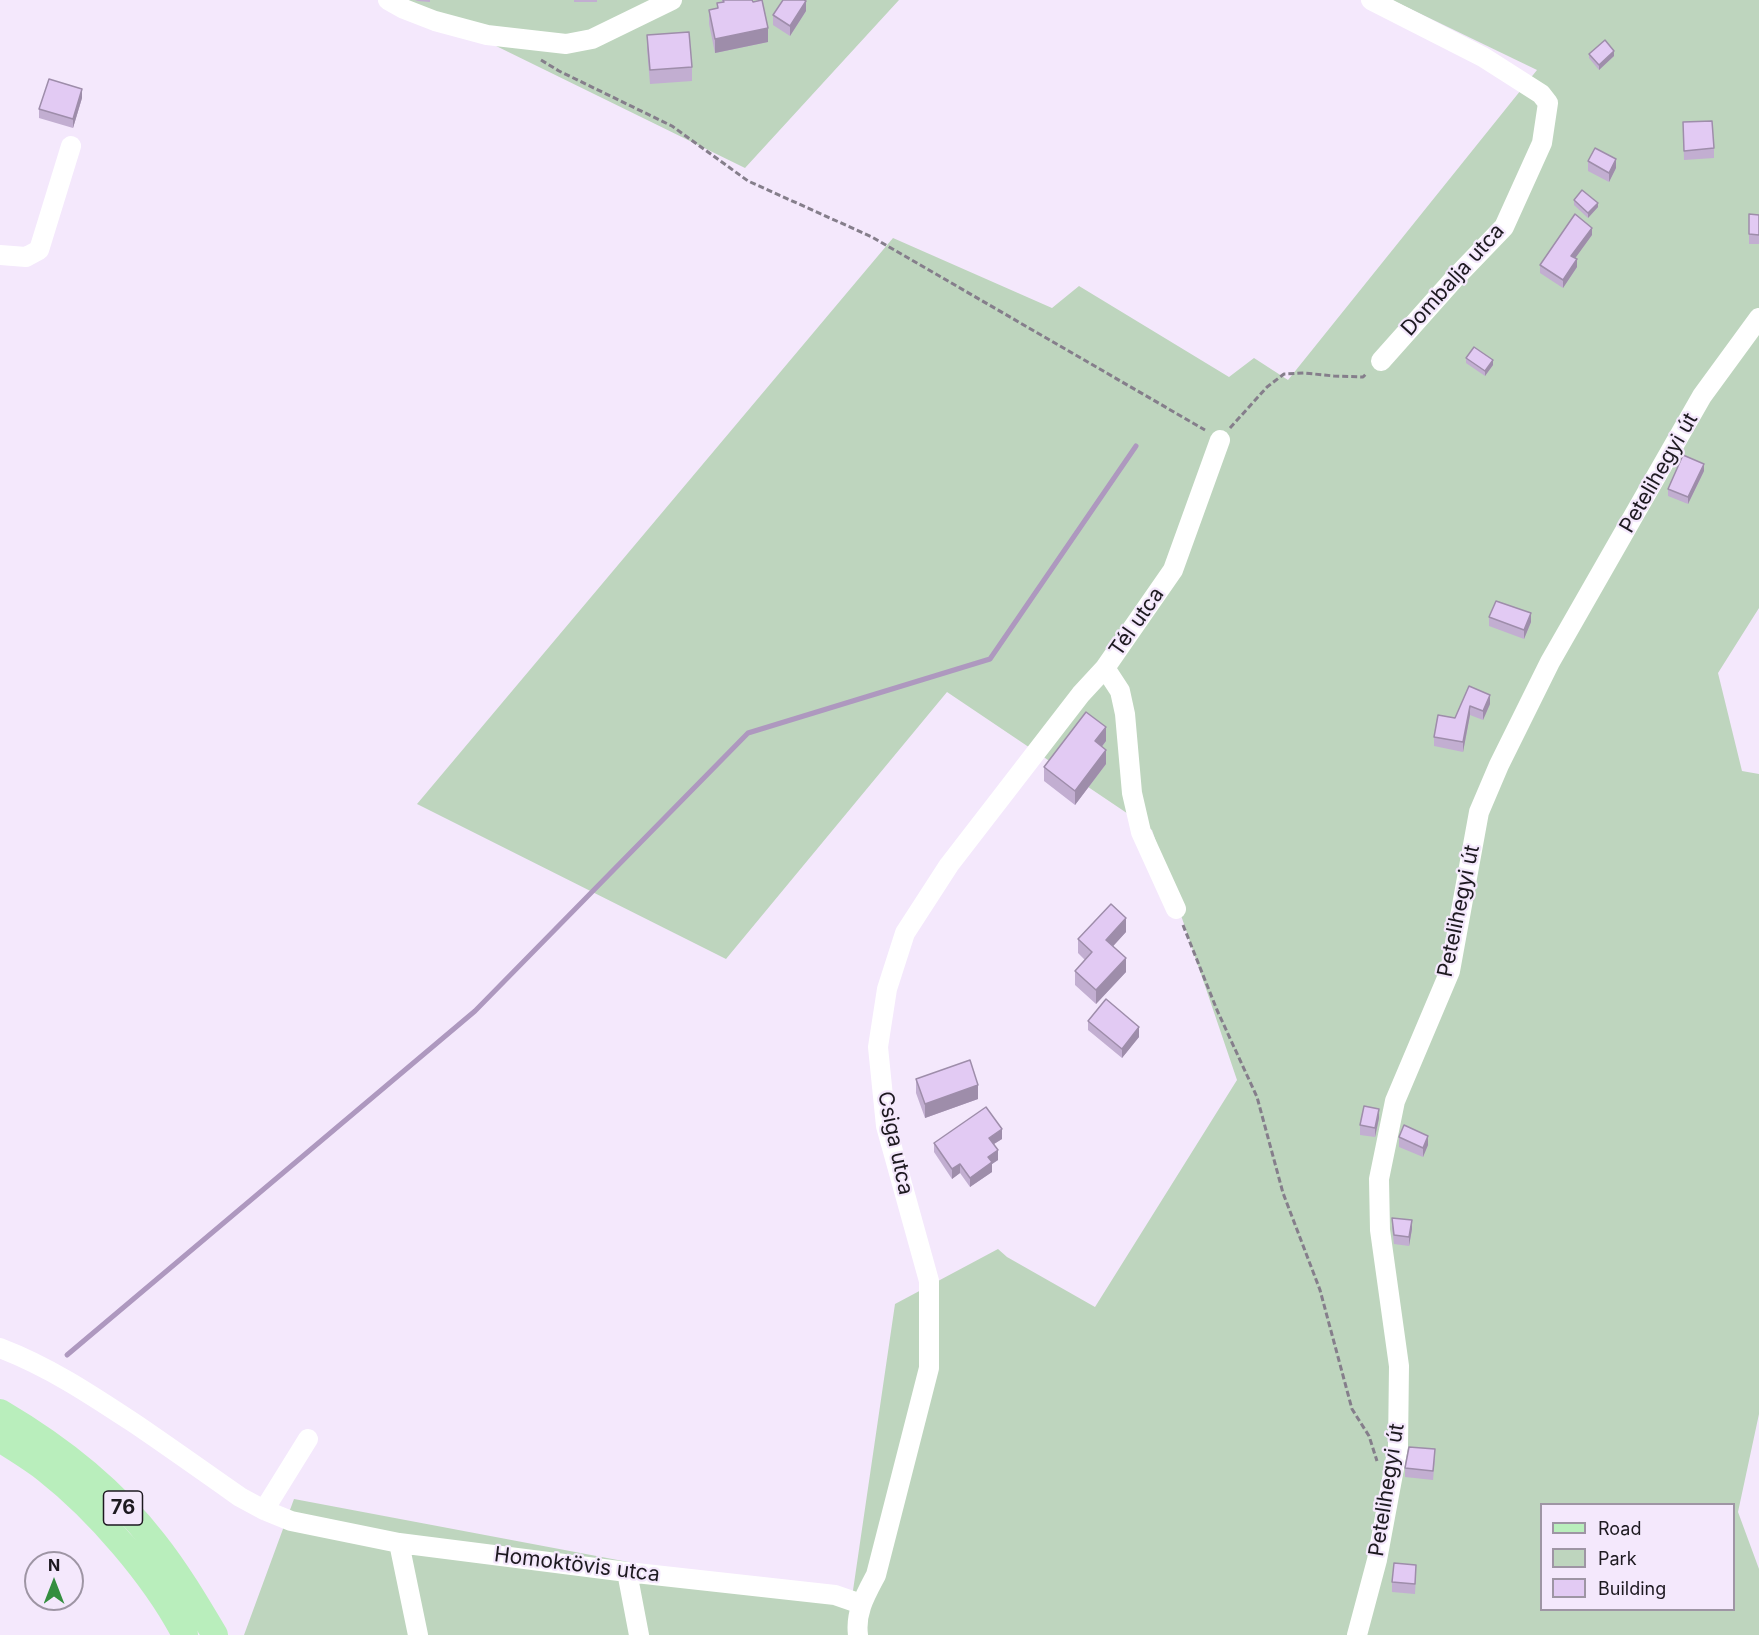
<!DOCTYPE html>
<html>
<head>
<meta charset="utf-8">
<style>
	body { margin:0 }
	#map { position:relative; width:1759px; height:1635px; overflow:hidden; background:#f4e8fc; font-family:Inter,sans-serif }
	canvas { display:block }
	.legend { position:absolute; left:1540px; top:1503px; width:195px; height:108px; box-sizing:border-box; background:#f4e8fc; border:2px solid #9e95a4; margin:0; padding:8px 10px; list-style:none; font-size:18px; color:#1d1920 }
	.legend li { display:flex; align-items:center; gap:12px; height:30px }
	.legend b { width:30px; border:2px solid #9e95a4 }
	.north { position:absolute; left:24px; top:1551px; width:60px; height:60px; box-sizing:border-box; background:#f4e8fc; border:2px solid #9e95a4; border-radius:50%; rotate:0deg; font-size:16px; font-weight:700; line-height:24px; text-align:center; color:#1d1920 }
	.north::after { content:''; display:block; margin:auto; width:21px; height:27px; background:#348e3f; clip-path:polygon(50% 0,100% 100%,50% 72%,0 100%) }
</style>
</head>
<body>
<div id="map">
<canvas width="1759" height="1635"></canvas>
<ul class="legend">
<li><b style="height:8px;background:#b9eebc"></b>Road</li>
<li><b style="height:16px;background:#bed5be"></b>Park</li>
<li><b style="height:16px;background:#e2caf3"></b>Building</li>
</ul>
<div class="north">N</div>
</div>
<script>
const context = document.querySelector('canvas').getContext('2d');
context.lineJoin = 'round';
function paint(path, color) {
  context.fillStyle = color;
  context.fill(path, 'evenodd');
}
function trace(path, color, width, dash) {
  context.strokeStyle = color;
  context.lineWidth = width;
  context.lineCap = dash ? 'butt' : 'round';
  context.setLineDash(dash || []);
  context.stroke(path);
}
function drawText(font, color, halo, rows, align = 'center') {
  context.font = font + ' Inter,sans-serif';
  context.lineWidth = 4.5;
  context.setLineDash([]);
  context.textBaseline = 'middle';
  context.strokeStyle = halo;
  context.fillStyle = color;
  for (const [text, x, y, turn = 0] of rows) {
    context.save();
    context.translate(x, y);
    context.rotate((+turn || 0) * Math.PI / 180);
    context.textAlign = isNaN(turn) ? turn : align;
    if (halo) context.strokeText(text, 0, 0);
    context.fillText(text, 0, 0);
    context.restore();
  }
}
paint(new Path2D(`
	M408 0H899L745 168 439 18Z
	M1392 0H1759V608L1718 673 1742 771 1759 774V1414L1738 1512 1759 1569V1635H244L294 1499 851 1604 895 1304 998 1249 1007 1257 1095 1307 1237 1080 1152 830 947 692 726 959 417 804 893 238 1052 308 1079 286 1229 377 1254 358 1288 380 1537 70ZM1542 1504H1734V1610H1542Z`), '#bed5be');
trace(new Path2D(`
	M67 1355 475 1011 748 733 990 659 1136 446`), '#ae98bf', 5);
trace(new Path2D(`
	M541 60 559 71 672 126 748 181 872 237 1205 430
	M1230 428 1267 387 1284 374 1304 373 1334 376 1363 377 1367 373
	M1183 925 1217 1010 1257 1097 1283 1193 1320 1290 1352 1409 1369 1436 1377 1461`), '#857e8b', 3, [6, 3]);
trace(new Path2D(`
	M388 0 404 9 435 21 487 35 566 44 592 39 672 0
	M1371 0 1483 57 1541 94 1548 103 1542 143 1504 227 1454 279 1381 361
	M0 255 26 257 39 250 71 146
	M1105 668 1120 691 1125 714 1132 793 1141 832 1176 909
	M0 1348C50 1367 93 1396 137 1425 172 1449 206 1473 240 1497L264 1510 291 1521 399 1543 627 1572 835 1595 861 1604
	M264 1510 308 1439
	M399 1543 418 1635
	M627 1572 639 1635
	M858 1635C855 1612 866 1594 876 1575L929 1368V1281L886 1126 878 1047 887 989 905 933 949 865 1081 694 1105 668 1173 570 1220 440
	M1357 1635 1377 1560 1398 1447 1399 1366 1380 1230 1379 1179 1395 1101 1450 971 1479 812 1499 765 1550 662 1702 396 1759 318`), '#fff', 20);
trace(new Path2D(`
	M0 1412C58 1446 113 1489 154 1542 177 1571 196 1603 215 1635
	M0 1439C15 1449 32 1459 46 1470 97 1510 155 1577 185 1635`), '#b9eebc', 26);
paint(new Path2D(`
	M415 0H430V2L418 1Z
	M574 0H597V2H574Z
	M722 0H752L768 42 715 53 709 24V10L717 8V3L722 2Z
	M806 11 790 36 773 25V15Z
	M647 35 692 67V81L650 84 647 49Z
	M1589 54 1614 56 1599 70 1589 58Z
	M82 98 73 128 39 118V109Z
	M1683 122 1714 148V158L1684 160Z
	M1588 161 1616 168 1609 182 1588 171Z
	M1574 200 1598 207 1588 218 1574 205Z
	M1759 215V244H1749V234Z
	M1592 235 1575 258 1577 267 1563 288 1540 273V265Z
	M1466 358 1493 365 1485 376 1466 363Z
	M1704 471 1688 504 1668 496V489Z
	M1489 617 1531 622 1524 639 1489 626Z
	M1469 686 1490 704 1483 720 1470 715 1463 752 1434 746V737L1455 718Z
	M1106 741 1102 747 1106 764 1075 805 1044 781V767Z
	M1126 932 1113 946 1126 972 1096 1004 1075 985V971L1085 960 1078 953V939Z
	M1088 1021 1139 1037 1122 1058 1088 1030Z
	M916 1079 978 1099 925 1118 916 1093Z
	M1379 1118 1375 1137 1360 1135V1125Z
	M1399 1137 1428 1145 1423 1157 1399 1147Z
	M1002 1139 994 1144 998 1160 992 1164V1172L970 1187 960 1173 952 1179 934 1152V1143Z
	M1392 1218 1412 1229 1409 1246 1394 1244 1392 1227Z
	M1435 1458 1433 1480 1405 1477V1468Z
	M1416 1575 1415 1594 1392 1592V1582Z`), '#c2aed1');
paint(new Path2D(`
	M806 1V11L790 36V26Z
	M768 28V42L715 53V39Z
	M1614 51V56L1599 70V65Z
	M82 89V98L73 128V119Z
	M1616 159V168L1609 182V173Z
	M1598 203V207L1588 218V213Z
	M1592 228V235L1571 264V256Z
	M1577 259V267L1563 288V280Z
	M1493 360V365L1485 376V371Z
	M1704 464V471L1688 504V497Z
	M1531 613V622L1524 639V630Z
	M1490 695V704L1483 720V711Z
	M1470 706V715L1463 752V742Z
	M1106 727V741L1095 755V741Z
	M1106 750V764L1075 805V791Z
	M1126 918V932L1106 954V940Z
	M1126 958V972L1096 1004V990Z
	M1139 1027V1037L1122 1058V1049Z
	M978 1085V1099L925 1118V1104Z
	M1379 1109V1118L1375 1137V1128Z
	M1002 1129V1139L989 1147V1138Z
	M1428 1136V1145L1423 1157V1148Z
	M998 1150V1160L992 1164V1172L970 1187V1178L988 1157Z
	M960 1164V1173L952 1179V1169Z
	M1412 1220V1229L1409 1246V1237Z`), '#9e8daa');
const building = new Path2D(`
	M723 0H752L753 2 762 0 768 28 715 39 709 10 718 8 717 3 724 2Z
	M783 0H804L806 1 790 26 773 15Z
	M689 32 692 67 650 70 647 35Z
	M1605 40 1614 51 1599 65 1589 54Z
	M49 79 82 89 73 119 39 109Z
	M1712 121 1714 148 1684 151 1683 122Z
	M1595 148 1616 159 1609 173 1588 161Z
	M1582 190 1598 203 1588 213 1574 200Z
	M1575 214 1592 228 1571 256 1577 259 1563 280 1540 265Z
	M1749 214 1759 215V235L1749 234Z
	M1474 347 1493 360 1485 371 1466 358Z
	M1683 455 1704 464 1688 497 1668 489Z
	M1496 601 1531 613 1524 630 1489 617Z
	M1469 686 1490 695 1483 711 1470 706 1463 742 1434 737 1438 715 1455 718Z
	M1086 712 1106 727 1095 741 1106 750 1075 791 1044 767Z
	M1111 904 1126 918 1106 940 1126 958 1096 990 1075 971 1092 952 1078 939Z
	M1106 999 1139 1027 1122 1049 1088 1021Z
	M970 1060 978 1085 925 1104 916 1079Z
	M1364 1106 1379 1109 1375 1128 1360 1125Z
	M986 1107 1002 1129 989 1138 998 1150 988 1157 992 1162 970 1178 960 1164 952 1169 934 1143Z
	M1404 1125 1428 1136 1423 1148 1399 1137Z
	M1392 1218 1412 1220 1409 1237 1394 1235Z
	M1409 1447 1435 1449 1433 1471 1405 1468Z
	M1394 1563 1416 1565 1415 1584 1392 1582Z`);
paint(building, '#e2caf3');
trace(building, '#9e8daa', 1.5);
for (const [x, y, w] of [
	[123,1508,39]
]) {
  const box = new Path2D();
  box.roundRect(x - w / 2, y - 17, w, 34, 4.5);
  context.fillStyle = '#f4e8fc';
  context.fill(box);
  trace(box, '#1d1920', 1.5);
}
drawText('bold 20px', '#1d1920', null, [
	["76",123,1508]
]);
drawText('21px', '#1d1920', '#f4e8fc', [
	["Dombalja utca",1453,280,-48],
	["Petelihegyi út",1659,473,-60],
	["Tél utca",1137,622,-55],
	["Petelihegyi út",1459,911,-78],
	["Csiga utca",895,1143,78],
	["Petelihegyi út",1387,1490,-81],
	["Homoktövis utca",577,1565,7]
]);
</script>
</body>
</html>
